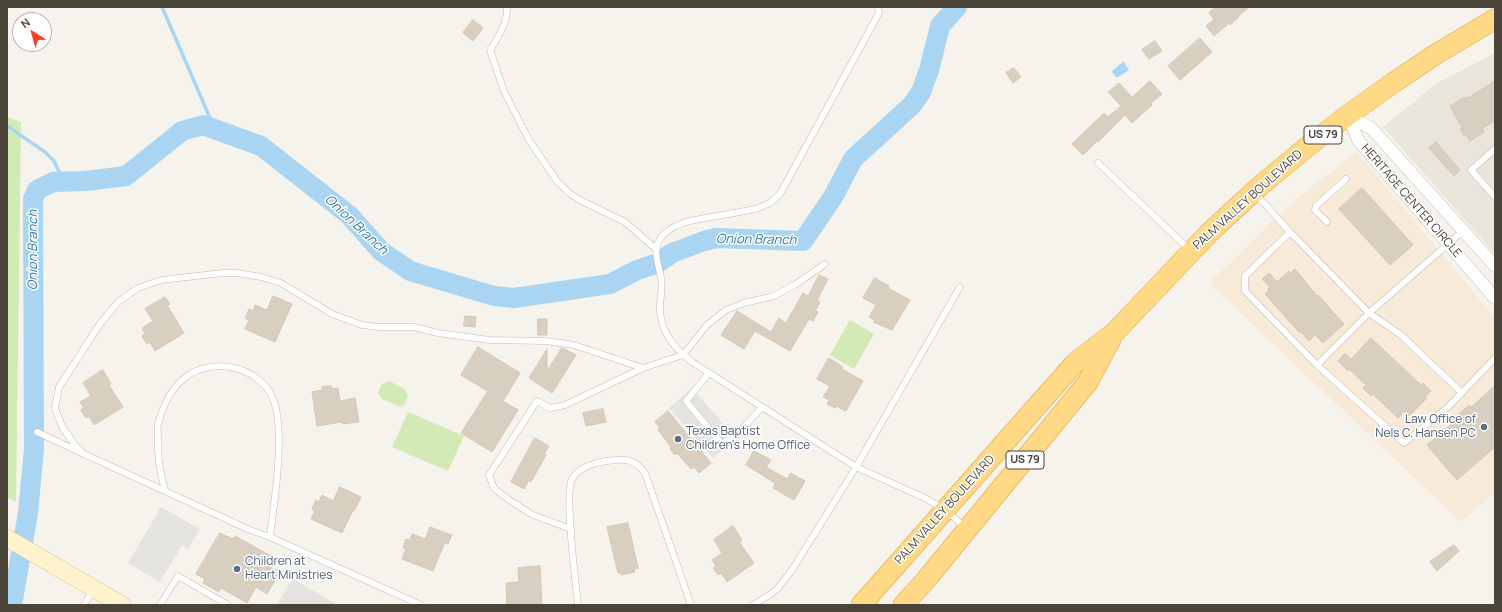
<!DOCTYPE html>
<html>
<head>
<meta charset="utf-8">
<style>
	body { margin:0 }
	#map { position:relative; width:1502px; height:612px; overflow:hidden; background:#f6f3ec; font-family:Manrope,sans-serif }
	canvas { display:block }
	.frame { position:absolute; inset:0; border:8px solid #4b4439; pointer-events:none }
	.north { position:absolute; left:12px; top:12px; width:40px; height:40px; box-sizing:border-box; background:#fff; border:1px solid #b7b4b0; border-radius:50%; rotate:323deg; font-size:11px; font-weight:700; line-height:16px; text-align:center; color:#4b4439 }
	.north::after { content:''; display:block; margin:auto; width:14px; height:18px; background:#fc3f1d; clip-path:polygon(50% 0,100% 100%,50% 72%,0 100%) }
</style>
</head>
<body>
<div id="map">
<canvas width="1502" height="612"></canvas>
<div class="frame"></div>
<div class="north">N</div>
</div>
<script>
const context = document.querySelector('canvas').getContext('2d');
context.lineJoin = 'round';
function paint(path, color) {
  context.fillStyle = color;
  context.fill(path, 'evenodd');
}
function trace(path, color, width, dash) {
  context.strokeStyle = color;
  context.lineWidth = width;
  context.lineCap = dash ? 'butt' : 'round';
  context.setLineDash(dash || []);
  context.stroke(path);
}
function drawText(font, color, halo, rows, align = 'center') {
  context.font = font + ' Manrope,sans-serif';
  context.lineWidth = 3;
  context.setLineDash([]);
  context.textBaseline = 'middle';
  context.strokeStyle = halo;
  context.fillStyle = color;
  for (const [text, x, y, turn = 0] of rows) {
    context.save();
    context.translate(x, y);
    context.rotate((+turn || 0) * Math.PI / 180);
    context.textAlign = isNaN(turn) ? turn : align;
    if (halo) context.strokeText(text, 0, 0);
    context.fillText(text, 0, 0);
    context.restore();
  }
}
paint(new Path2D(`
	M1495 53V254L1383 127 1437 83Z`), '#eae5da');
paint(new Path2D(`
	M1357 152 1495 318V492L1461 522 1209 283 1295 200Z`), '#f7ead8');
paint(new Path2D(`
	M7 117 21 122 16 502 7 498Z
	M850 320 874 334 854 369 830 355Z
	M389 381 405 389 408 395 405 404 400 407 382 399 378 393 382 384Z
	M408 412 464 436 448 471 392 447Z`), '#d2eab5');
paint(new Path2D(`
	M692 388 736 438 713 458 669 408Z
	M161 507 200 529 188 549 182 545 160 582 128 563Z
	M292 578 337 605H277Z`), '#e5e3e0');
paint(new Path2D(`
	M1123 62H1124L1129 70 1118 77H1116L1112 72 1113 70Z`), '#a9d4f2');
trace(new Path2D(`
	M162 7 210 118 212 128
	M7 126 45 152 54 161 59 172 68 181`), '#a9d4f2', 3.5);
trace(new Path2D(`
	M12 605 28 513 34 449 33 199 37 190 53 182 86 181 126 176 182 131 203 125 261 146 349 215 381 251 410 271 494 296 514 298 610 284 637 270 658 263 672 253 704 241 716 238 803 241 833 197 853 159 912 105 921 92 929 70 940 26 957 7`), '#a9d4f2', 20);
const building = new Path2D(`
	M1216 7H1249L1238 16 1239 17 1230 25 1229 23 1214 36 1206 26 1214 19 1209 13Z
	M473 20 483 28 473 41 463 33Z
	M1200 38 1212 52 1180 80 1168 66Z
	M1155 41 1162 51 1149 59 1142 50Z
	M1014 68 1021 77 1013 83 1006 73Z
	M1150 81 1162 94 1150 104 1152 105 1132 123 1125 115 1098 142 1097 141 1083 155 1072 144 1104 113 1108 117 1121 106 1108 92 1119 83 1132 97Z
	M1495 81V121L1482 128 1484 132 1470 141 1466 135 1464 136 1460 129 1462 127 1450 106 1463 98 1467 97 1468 98Z
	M1436 142 1460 170 1454 176 1429 148Z
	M1362 188 1413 245 1390 265 1339 209Z
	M1295 269 1317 296 1318 295 1344 324 1323 343 1315 335 1309 341 1301 332H1299L1265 294 1269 290 1268 289 1270 287 1262 279 1269 273 1277 282 1289 271 1291 273Z
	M819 275 828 279 817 300 820 302 815 311 818 312 813 321 809 319 790 351 755 331 744 349 721 335 737 311 771 332 779 318 786 323 803 293 808 296Z
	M875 278 889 286 888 288 910 300 892 330 873 322 875 320 869 317 876 305 863 298Z
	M273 296 292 304 275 342 245 329 249 320 245 318 249 309 253 311 255 305 267 310Z
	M165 297 170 304 167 305 184 333 155 351 150 342 147 344 142 336 145 334 142 328 153 321 145 309Z
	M465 316 476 317 475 327 464 326Z
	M538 319H547V335H538Z
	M1371 338 1421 385 1423 383 1431 391 1425 397 1427 398 1409 416 1404 411 1398 418 1373 394 1371 396 1363 388 1366 385 1349 369 1348 371 1338 361 1345 353 1351 359Z
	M478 347 520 373 503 401 518 410 492 452 461 433 488 391 461 375Z
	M562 348 576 355 552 393 529 378 547 349V371Z
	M829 358 843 367 842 369 863 381 846 411 836 406 835 408 827 404 829 400 823 397 830 386 817 379Z
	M103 370 111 384 109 385 123 407 94 425 89 416 86 418 81 410 84 408 80 402 91 396 83 383Z
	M331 386 332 389 338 388 340 401 355 398 359 422 342 424V422L317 426 312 392 322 390V387Z
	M1495 386V447L1457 480 1427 445 1461 416 1459 414 1469 405 1471 407Z
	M603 409 606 422 586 426 583 413Z
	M668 411 711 463 699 473 694 467 691 469 677 453 675 455 670 449 671 447 658 430 660 428 655 422Z
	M535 438 549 446 544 454 546 455 531 482 529 480 524 489 511 482Z
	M754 451 771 460 766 467 787 479 791 473 805 481 794 500 773 488 775 483 746 465Z
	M340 487 361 497 354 511 353 510 342 533 311 519 315 511 312 509 316 500 319 502 322 495 333 501Z
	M628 523 638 568 634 569 635 572 621 575V572L618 573 607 527Z
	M733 526 742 540 739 542 754 563 727 582 721 573 718 575 713 568 716 566 712 560 722 553 714 540Z
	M430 527 452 535 448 544 445 542 433 571 402 559 406 549 403 548 406 539 410 540 412 534 425 539Z
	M220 533 233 539 235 536 273 557 268 566 280 572 267 594 256 587 247 603 221 588 219 592 203 583 205 579 196 574Z
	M1454 545 1459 551 1437 571 1430 562Z
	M540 566 542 605H507L506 583 519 582 518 568Z`);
paint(building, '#d8cfc1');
trace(building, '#d3c7b4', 1);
const service = new Path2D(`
	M507 7C508 22 498 38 490 50L504 91 512 107 529 140 557 181 569 193 580 200 625 222 656 249
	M878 7 879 13 780 194 770 203 756 209 689 221C677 225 667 229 660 239 652 251 659 265 661 278 663 288 660 298 660 308 660 331 675 349 692 362L856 467 925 498 945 510 966 528
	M1495 149 1471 170 1495 197
	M1098 163 1190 250
	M1255 193 1290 232 1369 313 1463 231
	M1327 222 1315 210 1316 206 1346 179
	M1290 232 1245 276V291L1317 365 1404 443 1448 407 1495 358
	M1317 365 1369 313 1401 335 1462 393
	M709 373 686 401 722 444 744 427 762 407
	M37 432 84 454 250 530 270 537 421 605
	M84 454 75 445 63 428 59 419 55 408 59 387 100 324 118 302 138 288 161 280 223 273H237L261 277 281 283 332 314 362 325 379 327H414L438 333 490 340 546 341 574 345 643 368
	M165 490C160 473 157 458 158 440 158 435 157 429 158 424 162 409 169 393 180 382 206 355 259 364 273 399 286 430 274 503 270 537
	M571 529 533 515 509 500 494 488 489 475 537 401 550 408 565 405 643 368 683 355 707 325 726 310 744 303 774 296 796 284 825 264
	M84 605 93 590
	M160 605 178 576 228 605
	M578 605C576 583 564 495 572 479 578 468 594 463 606 461 624 459 633 457 645 473L691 605
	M753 605 771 594 778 588 792 570 856 467 960 287`);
const minor = new Path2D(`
	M1348 115 1358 140 1495 298
	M1348 115 1372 129 1495 266`);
const secondary = new Path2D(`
	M7 538 122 605`);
const trunk = new Path2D(`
	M861 605 1075 363 1115 332 1210 232 1260 186 1308 146 1348 115 1393 83 1436 54 1495 19
	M903 605 925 581 1088 382 1111 339`);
trace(service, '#c2bbae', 7);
trace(minor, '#c2bbae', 13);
trace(secondary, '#d6c79b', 18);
trace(trunk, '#e0a43c', 21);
trace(service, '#fff', 6);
trace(minor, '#fff', 12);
trace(secondary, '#fff3cd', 17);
trace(trunk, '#ffd985', 20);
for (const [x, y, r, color] of [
	[1484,427,4,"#5c6f8a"],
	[678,439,4,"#5c6f8a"],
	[237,569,4,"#5c6f8a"]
]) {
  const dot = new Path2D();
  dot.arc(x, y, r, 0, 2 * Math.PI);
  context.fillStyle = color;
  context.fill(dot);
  trace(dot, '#fff', 1.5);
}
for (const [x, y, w] of [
	[1323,135,38],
	[1025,460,38]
]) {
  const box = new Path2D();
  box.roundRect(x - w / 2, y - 9, w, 18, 3);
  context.fillStyle = '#fff';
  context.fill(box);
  trace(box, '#4b4439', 1);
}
drawText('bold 11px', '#4b4439', null, [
	["US 79",1323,135],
	["US 79",1025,460]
]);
drawText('12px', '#4b4439', '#fff', [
	["PALM VALLEY BOULEVARD",1248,200,-42],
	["HERITAGE CENTER CIRCLE",1411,201,49],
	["PALM VALLEY BOULEVARD",945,510,-48]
]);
drawText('12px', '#4e5e75', '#fff', [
	["Law Office of",1476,420,"right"],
	["Nels C. Hansen PC",1476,434,"right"],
	["Texas Baptist",686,432],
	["Children's Home Office",686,446],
	["Children at",245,562],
	["Heart Ministries",245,576]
], 'left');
drawText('italic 13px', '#2e7ab2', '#fff', [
	["Onion Branch",356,225,43],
	["Onion Branch",756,240,1],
	["Onion Branch",33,250,-90]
]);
</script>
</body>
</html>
